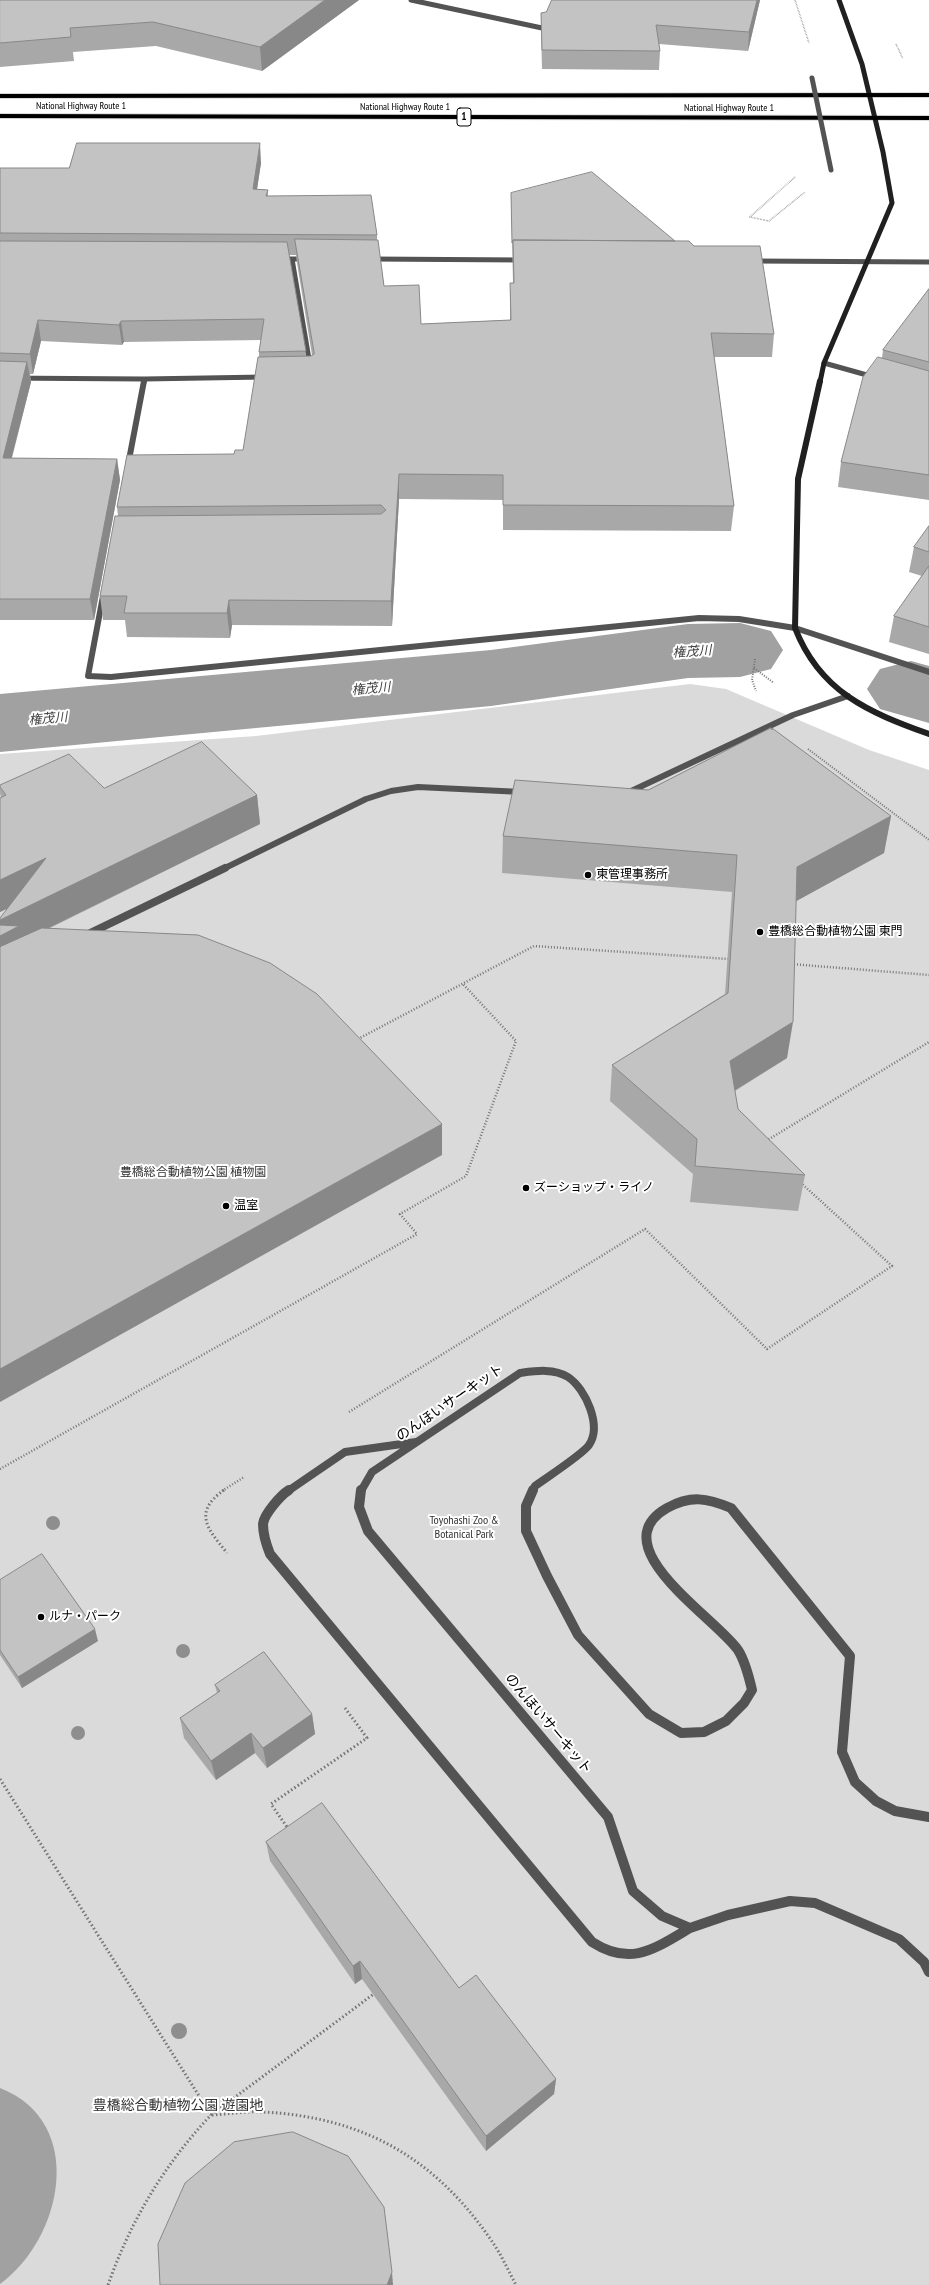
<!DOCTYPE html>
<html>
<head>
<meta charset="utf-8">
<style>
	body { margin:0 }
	canvas { display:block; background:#fff }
</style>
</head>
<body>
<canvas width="929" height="2285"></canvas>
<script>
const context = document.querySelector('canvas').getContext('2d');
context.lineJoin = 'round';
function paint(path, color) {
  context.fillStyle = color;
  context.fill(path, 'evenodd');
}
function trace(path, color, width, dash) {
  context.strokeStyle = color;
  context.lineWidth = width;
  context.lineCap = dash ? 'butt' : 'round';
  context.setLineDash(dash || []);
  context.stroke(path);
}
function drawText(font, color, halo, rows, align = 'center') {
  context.font = font + ' "PT Sans Narrow","Noto Sans JP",sans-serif';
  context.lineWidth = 4;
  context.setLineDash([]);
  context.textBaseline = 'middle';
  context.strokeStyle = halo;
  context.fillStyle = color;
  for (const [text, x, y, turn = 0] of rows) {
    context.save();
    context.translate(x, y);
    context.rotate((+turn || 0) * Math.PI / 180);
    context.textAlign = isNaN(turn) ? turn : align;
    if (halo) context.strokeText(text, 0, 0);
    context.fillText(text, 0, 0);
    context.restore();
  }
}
paint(new Path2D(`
	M690 684 726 689 869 750 929 770V2285H0V754L256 736Z`), '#dadada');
paint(new Path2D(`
	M0 2088C87 2122 63 2238 0 2284Z`), '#a1a1a1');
paint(new Path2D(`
	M740 623 771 631 783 650 771 669 740 677 688 678 491 706 0 752V694L491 650 688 624Z
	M911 661 929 666V723L880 709 867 689 880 669Z`), '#a1a1a1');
const highway = new Path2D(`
	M929 93V97L0 98V94Z
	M0 114 929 116V120L0 118Z`);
trace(highway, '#dbdbdb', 2);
trace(new Path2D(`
	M795 0 809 43
	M896 44 903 59
	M795 177 750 217 769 221 805 192`), '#757575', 1.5, [0.5, 1]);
trace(new Path2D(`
	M755 659 752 680 756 691
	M754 668 774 683
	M808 749 929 840`), '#757575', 2, [1, 1.5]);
trace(new Path2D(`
	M791 964 929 975
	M358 1039 534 946 728 959
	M766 1141 929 1042
	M349 1412 645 1229 767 1349 892 1266 801 1183
	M0 1469 417 1234 400 1214 466 1176 516 1041 463 984
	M222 1491 244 1477`), '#757575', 2.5, [1, 2]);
trace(new Path2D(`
	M224 1490C192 1513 208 1529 227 1553
	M0 1779 211 2115
	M289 1830 271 1804 367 1738 345 1708
	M212 2115C229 2114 247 2111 263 2112 363 2117 435 2158 491 2240 501 2254 508 2270 516 2285
	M108 2285C131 2220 164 2165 211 2115L375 1993`), '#757575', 3, [1.5, 2.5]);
trace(new Path2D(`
	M627 793 793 715 848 696
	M223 869 366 799 391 791 418 787 522 792`), '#535353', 6);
trace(new Path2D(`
	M86 935 225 868
	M288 1491 345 1452 416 1442
	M361 1491 372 1472 520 1373C535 1371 554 1368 568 1377 586 1389 602 1426 589 1445 583 1454 546 1478 535 1486L533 1491`), '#535353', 8);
trace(new Path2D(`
	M289 1490C281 1495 264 1514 263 1524 263 1534 266 1544 270 1554L592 1942C631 1967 654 1949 690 1928
	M361 1490 359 1507 368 1531 608 1817 633 1891 662 1916 690 1928 728 1915 790 1901 815 1903 899 1939 924 1962 929 1972
	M533 1490 526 1506V1531L547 1576 578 1635 649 1714 681 1733 704 1732 726 1721 744 1703 752 1690C749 1677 745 1661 738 1650 716 1618 600 1546 667 1508 691 1495 707 1498 731 1508L850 1656 842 1752 855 1782 876 1801 895 1811 929 1817`), '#535353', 10);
trace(new Path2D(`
	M411 0 542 28 546 21
	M281 259H307
	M292 259 310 365
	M371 259 523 260
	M753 261 929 262
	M824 363 874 377
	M0 378 144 379V382
	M144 379 265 377`), '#535353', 5);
trace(new Path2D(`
	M128 465 144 381
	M103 596 88 676 111 677 699 618 739 619 795 628 929 672`), '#535353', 6);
trace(new Path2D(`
	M820 382 824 363 892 203 883 152 862 64 839 0`), '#202020', 5);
trace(new Path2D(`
	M820 381 798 479 795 628C820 692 868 712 929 734`), '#202020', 6);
paint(highway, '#000');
trace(new Path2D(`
	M812 78 831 170`), '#535353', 5);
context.fillStyle = '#8e8e8e';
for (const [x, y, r] of [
	[53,1523,7],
	[183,1651,7],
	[78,1733,7],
	[179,2031,8]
]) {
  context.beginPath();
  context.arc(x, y, r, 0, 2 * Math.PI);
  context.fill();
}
paint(new Path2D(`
	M0 0H359L262 71 156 46 73 52 74 61 0 67Z
	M760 0 748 51 659 44 660 51 659 70 542 69 541 32V13Z
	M261 163 257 189 268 190V196L377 235V240L384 286 421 324 510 320V283H513L511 193 774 334 772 357H714L734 506 731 531 503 530V500L399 499 392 626 232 625 230 638 127 637 125 620H103L100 596 118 516 117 507 243 450 259 357V352L261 340 124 342 122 345 41 341 33 374H30L31 382 12 458 117 459 120 480 94 620H0V168H69ZM289 255H296L297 263 312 355 311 356H306Z
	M929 289V500L838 487 841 462 882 358 883 350Z
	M929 526V654L889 642 894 616 922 576 909 572 914 547Z
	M772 730 891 816 884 853 796 901 787 1058 735 1091 738 1109 805 1175 798 1211 690 1202 693 1174 610 1101 612 1065 725 994 732 892 502 873 503 836 648 790Z
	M0 785 257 795 260 824 50 928 442 1155 6 909 0 912V798L1 797 0 793Z
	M0 1580 98 1641 22 1688 0 1655Z
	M215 1685 312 1714 315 1734 267 1768 255 1753 216 1780 184 1738 180 1718 217 1693Z
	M266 1842 459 1988 556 2079 554 2094 486 2151 362 1979 355 1984 270 1861Z`), '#a8a8a8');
paint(new Path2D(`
	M325 0H359L262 71 260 47Z
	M757 0H760L748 51 749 32Z
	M260 143 261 163 254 209 253 189Z
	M38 320 41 341 33 374 30 354Z
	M121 321 124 342 122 345 119 325Z
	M27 362 31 382 6 479 3 458Z
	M117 459 120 480 94 620 90 599Z
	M399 474V499L392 626 391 601Z
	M229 600 232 625 230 638 227 613Z
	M257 795 260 824 22 941 0 970V920Z
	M891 816 884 853 791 904 797 867Z
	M46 858 52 888 0 912V880Z
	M793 1022 787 1058 724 1097 730 1061Z
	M442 1124V1155L0 1402V1369Z
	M95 1629 98 1641 22 1688 18 1677Z
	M312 1714 315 1734 267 1768 263 1748Z
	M251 1733 255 1753 216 1780 211 1761Z
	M360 1961 362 1979 355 1984 353 1966Z
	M556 2079 554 2094 486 2151V2136Z
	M392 2272 393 2285H387Z`), '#888');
const building = new Path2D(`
	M0 0H325L260 47 153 22 70 28 71 37 0 43Z
	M552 0H757L749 32 656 25 660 51 542 50 541 13 546 12Z
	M77 143H260L253 189 268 190 266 196 371 195 377 235 0 233V168H69Z
	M592 172 675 241 513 240 512 243 511 193Z
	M295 239 378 240 384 286 419 285 421 324 511 320 510 283H514L513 240 689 241 694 246H760L774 334 711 333 734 506 503 505V475L399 474 391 601 229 600 227 613H124L127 596H100L115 516 381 514 386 510 381 505 117 507 127 455 234 454 235 450H243L258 357 311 356 314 354Z
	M0 241 287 242 306 351 259 352 264 319 121 321 119 325 38 320 30 354 0 353Z
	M929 289V362L883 350Z
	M878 357 929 371V475L841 462 863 377Z
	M0 361 27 362 3 458 117 459 90 599H0Z
	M929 526V552L914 547Z
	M929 566V627L894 616Z
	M771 728 772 730V728L891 816 797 867 793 1022 730 1061 738 1109 805 1175 695 1166 697 1139 612 1065 728 993 737 855 503 836 515 780 648 790Z
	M202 742 257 795 0 920V918L46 858 0 880V798L6 795 0 787V785L69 754 104 788Z
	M0 925 19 926 0 936Z
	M42 928 198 935 270 963 317 994 442 1124 0 1369V947Z
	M42 1554 95 1629 18 1677 0 1650V1580Z
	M264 1652 312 1714 263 1748 251 1733 211 1761 180 1718 220 1691 215 1685Z
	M322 1803 459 1988 476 1975 556 2079 486 2136 360 1961 353 1966 266 1842Z
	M293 2132 348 2156 384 2207 392 2272 387 2285H160L158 2244 185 2183 234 2142Z`);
paint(building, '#c3c3c3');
trace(building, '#888', 1);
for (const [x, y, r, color] of [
	[588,875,4,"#000"],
	[760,932,4,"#000"],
	[526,1188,4,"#000"],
	[226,1206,4,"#000"],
	[41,1617,4,"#000"]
]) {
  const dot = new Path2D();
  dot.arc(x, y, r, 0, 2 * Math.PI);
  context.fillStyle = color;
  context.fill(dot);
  trace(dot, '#fff', 1.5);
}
drawText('10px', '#000', '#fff', [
	["National Highway Route 1",81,106],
	["National Highway Route 1",405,107],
	["National Highway Route 1",729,108]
]);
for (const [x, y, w] of [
	[464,117,14]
]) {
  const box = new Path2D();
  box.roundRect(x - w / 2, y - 9, w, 18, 3);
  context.fillStyle = '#fff';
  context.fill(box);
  trace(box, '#000', 1);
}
drawText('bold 11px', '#000', null, [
	["1",464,117]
]);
drawText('12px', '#000', '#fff', [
	["東管理事務所",596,875],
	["豊橋総合動植物公園 東門",768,932],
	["ズーショップ・ライノ",534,1188],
	["温室",234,1206],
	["ルナ・パーク",49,1617]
], 'left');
drawText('12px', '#313131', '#fff', [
	["豊橋総合動植物公園 植物園",193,1173],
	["Toyohashi Zoo &",464,1521],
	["Botanical Park",464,1535]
]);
drawText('italic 13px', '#424242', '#fff', [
	["権茂川",692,652,-4],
	["権茂川",371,689,-5],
	["権茂川",48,719,-5]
]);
drawText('14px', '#000', '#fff', [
	["のんほいサーキット",450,1403,-34],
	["のんほいサーキット",548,1724,50]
]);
drawText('14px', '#313131', '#fff', [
	["豊橋総合動植物公園 遊園地",178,2106]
]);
</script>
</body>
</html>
